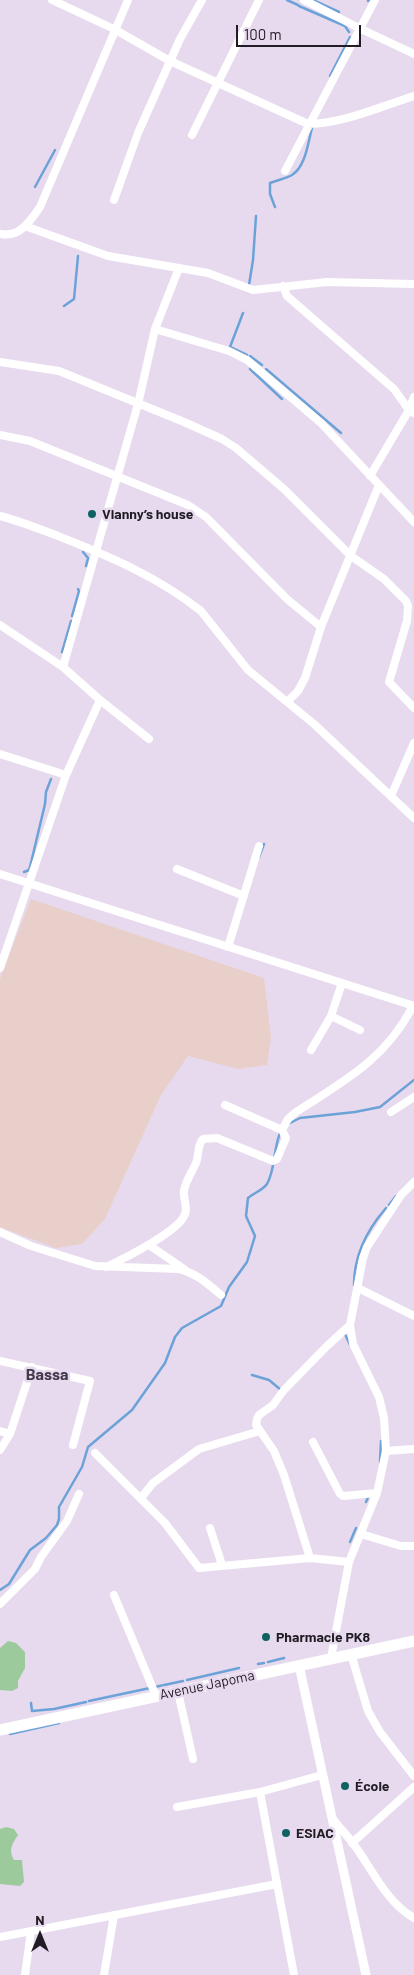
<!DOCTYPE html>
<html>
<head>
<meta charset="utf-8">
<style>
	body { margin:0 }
	#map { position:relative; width:414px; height:1975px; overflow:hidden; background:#e7daee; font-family:Barlow,sans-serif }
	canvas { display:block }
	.north { position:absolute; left:15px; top:1910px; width:50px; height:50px; -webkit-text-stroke:4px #e7daee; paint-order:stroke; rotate:0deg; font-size:14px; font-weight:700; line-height:20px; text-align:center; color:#211c23 }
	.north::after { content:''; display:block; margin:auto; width:18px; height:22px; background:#211c23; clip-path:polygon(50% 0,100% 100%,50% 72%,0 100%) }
	.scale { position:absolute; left:236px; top:25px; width:125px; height:22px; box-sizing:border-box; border:2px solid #211c23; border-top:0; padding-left:6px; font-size:15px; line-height:18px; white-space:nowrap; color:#211c23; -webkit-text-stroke:4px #e7daee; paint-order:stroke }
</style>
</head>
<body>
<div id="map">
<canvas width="414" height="1975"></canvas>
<div class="north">N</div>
<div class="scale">100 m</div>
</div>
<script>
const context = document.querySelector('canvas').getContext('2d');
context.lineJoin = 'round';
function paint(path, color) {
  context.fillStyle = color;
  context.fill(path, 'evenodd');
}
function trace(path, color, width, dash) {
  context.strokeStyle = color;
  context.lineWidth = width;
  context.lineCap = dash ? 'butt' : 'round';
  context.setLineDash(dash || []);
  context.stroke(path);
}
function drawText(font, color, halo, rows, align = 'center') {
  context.font = font + ' Barlow,sans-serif';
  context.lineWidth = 5;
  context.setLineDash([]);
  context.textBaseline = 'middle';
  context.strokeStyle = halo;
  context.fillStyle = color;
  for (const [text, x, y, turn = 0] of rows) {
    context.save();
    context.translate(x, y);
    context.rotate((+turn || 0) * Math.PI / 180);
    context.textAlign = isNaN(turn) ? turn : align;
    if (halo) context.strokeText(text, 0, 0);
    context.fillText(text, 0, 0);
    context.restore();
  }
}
paint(new Path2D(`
	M31 899 264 978 271 1038 267 1065 238 1069 188 1056 161 1095 105 1219 82 1244 56 1248 0 1227V979Z`), '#e9cfca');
paint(new Path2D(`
	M8 1641 16 1643 25 1652V1668L18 1681V1688L12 1691 0 1690V1648Z
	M6 1827 14 1829 18 1835C12 1844 8 1850 14 1860H22L24 1882 20 1886 0 1884V1829Z`), '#9dca9c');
trace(new Path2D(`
	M287 0 298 5
	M313 0 339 12
	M368 1 369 0
	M299 6 345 26 349 32
	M330 76 350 37
	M35 187 55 150
	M275 207 270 194V183C277 180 285 179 292 175 306 166 308 142 312 128
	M249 285 253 260 256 216
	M64 306 74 299 78 256
	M243 313 230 347 247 355
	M250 356 262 365
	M250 366 252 367 250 369 282 399
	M266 369 341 433
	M83 552 88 558 86 566
	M72 616 79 591 78 589
	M62 652 71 621
	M259 857 264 844
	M24 872 29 870 30 867 45 804 46 792 51 779
	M288 1124 300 1118 355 1112 380 1107 414 1080
	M389 1205 396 1196
	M354 1285C354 1255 366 1231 386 1208
	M344 1332 350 1345
	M252 1375 269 1380 281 1390
	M380 1462 381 1441
	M366 1502 369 1495
	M350 1542 356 1528
	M0 1590 9 1584 30 1550 46 1538 57 1525 59 1519V1507L82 1467 88 1447 132 1410 165 1363 175 1337 182 1328 221 1306 229 1287 247 1262 255 1236 246 1216 248 1198C254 1193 263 1190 267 1184 276 1168 273 1147 281 1131
	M268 1662 284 1658
	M258 1664 264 1663
	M187 1680 239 1668
	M89 1701 183 1681
	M31 1703 32 1711 54 1709 86 1702
	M10 1734 59 1723`), '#6ca2d7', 2.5);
trace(new Path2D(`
	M52 0 114 29 170 61 308 124C345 123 379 107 414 96
	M304 0 361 29 414 54
	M192 135 259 0
	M285 171 375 0
	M114 200 138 133 180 39 202 0
	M25 226 108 256 208 273 253 290 327 282 414 284
	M0 234C20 238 30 221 40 207L128 0
	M283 286 287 296 394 389 409 410 414 413
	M155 329 229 351 247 360 321 423 414 522
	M0 362 59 371 184 422 222 439 236 448 284 489 351 556 384 579 406 601 408 606 407 621 389 682 414 708
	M0 435 30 441 188 505 206 517 287 599 321 627
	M370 476 409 410 414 397
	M0 516C20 521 39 529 58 536 109 556 158 577 201 611L248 670 314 724 414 818
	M0 625 63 667 100 700 149 739
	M63 667 138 404 155 329 179 268
	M287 702 298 691 305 678 321 627 379 485
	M0 754 66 775
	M391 796 414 743
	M177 869 244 896
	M0 874 414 1006
	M228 947 259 846
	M0 968 66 775 100 700
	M331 1016 360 1030
	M311 1050 331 1016 342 983
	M391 1112 414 1097
	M282 1130 288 1119 296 1112C344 1081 385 1060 413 1006
	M0 1232 31 1246 95 1266 179 1269C196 1273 208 1284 221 1295
	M149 1245 184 1269
	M106 1267C123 1259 180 1231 185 1214 188 1207 183 1199 184 1191 185 1182 192 1172 196 1163 200 1154 196 1147 203 1139L217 1138 273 1161 277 1159 286 1138 282 1130 225 1105
	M358 1288 414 1316
	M0 1361 90 1381 73 1445
	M0 1431 10 1434
	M313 1442 340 1494 343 1496 377 1493
	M0 1450 10 1434 32 1367
	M386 1451 414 1449
	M95 1453 165 1523 199 1568 310 1558 349 1562
	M141 1498 153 1483 199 1449 260 1431
	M210 1528 222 1565
	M361 1534 401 1546H414
	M310 1558 284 1475 274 1451 256 1425 257 1419 259 1415 273 1405 284 1390 327 1346 350 1325
	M114 1595 156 1696
	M0 1604 35 1569 41 1557 67 1521 79 1494
	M351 1654 368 1711 380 1732 414 1776
	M331 1658 349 1562 377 1493 386 1451 384 1418 379 1397 353 1344 350 1325 363 1258 367 1247 401 1195 414 1182
	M178 1692 193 1759
	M260 1792 294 1975
	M177 1807 260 1792 322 1775
	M332 1818C338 1826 346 1834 352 1842 372 1868 385 1901 414 1918
	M352 1843 414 1787
	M0 1937 277 1884
	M25 1975 31 1931
	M104 1975 114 1915`), '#fff', 8);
trace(new Path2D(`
	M299 1665 366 1975`), '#fff', 9);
trace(new Path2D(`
	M0 1730 414 1641`), '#fff', 11);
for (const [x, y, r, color] of [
	[92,514,5,"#106262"],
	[266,1637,5,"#106262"],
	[345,1786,5,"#106262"],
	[286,1833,5,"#106262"]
]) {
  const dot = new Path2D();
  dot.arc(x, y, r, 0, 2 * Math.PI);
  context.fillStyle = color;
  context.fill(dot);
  trace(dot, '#e7daee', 2);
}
drawText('bold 14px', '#211c23', '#e7daee', [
	["Vianny’s house",102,514],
	["Pharmacie PK8",276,1637],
	["École",355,1786],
	["ESIAC",296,1833]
], 'left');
drawText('14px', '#211c23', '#e7daee', [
	["Avenue Japoma",207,1685,-12]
]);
drawText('bold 16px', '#44394a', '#e7daee', [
	["Bassa",47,1375]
]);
</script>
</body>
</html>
